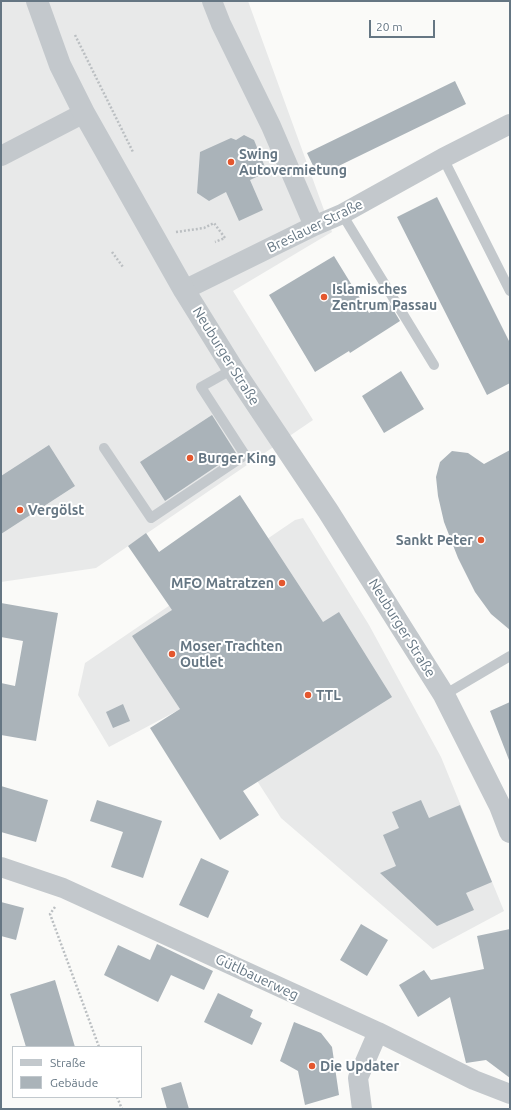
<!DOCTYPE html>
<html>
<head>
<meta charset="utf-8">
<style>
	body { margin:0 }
	#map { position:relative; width:511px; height:1110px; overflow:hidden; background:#fafaf8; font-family:Ubuntu,sans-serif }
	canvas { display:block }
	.frame { position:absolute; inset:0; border:2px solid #657683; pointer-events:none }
	.legend { position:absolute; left:12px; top:1046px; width:130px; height:52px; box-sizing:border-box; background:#fff; border:1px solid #c1c8cd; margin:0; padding:5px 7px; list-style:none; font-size:12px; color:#657683 }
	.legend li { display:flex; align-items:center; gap:8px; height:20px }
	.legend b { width:20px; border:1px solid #c1c8cd }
	.scale { position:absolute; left:369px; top:20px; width:66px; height:18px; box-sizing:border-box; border:2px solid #657683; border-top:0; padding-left:5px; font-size:12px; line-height:14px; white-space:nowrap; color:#657683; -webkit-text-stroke:3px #fff; paint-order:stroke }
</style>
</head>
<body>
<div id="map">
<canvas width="511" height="1110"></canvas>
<div class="frame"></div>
<ul class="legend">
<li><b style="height:5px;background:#c3c8cc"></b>Straße</li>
<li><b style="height:11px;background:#aab3b9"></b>Gebäude</li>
</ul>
<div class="scale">20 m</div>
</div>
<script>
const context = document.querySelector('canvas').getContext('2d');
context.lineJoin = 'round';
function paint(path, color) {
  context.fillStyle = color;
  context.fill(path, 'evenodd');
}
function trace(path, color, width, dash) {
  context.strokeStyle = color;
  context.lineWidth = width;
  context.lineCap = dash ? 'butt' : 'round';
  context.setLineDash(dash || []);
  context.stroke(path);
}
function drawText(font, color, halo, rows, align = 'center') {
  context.font = font + ' Ubuntu,sans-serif';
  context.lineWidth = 4;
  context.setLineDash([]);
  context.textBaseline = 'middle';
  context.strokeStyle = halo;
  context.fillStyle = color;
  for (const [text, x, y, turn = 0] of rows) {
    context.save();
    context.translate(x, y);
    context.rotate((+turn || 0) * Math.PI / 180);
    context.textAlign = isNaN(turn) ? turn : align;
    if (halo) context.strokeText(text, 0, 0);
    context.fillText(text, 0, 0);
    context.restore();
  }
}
paint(new Path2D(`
	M1 1H248L332 232 233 291 313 420 96 568 1 582Z
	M303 518 369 625 441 757 504 911 433 949 281 818 203 697 109 747 78 695 85 663 295 520Z`), '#e8e9e9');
paint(new Path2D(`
	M455 81 466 104 318 176 307 153Z
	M244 135 254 140 267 172 250 180 263 210 239 221 226 192 209 201 197 193 200 152 231 138 236 140Z
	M437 197 510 343V383L487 395 397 217Z
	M334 256 369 313 388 301 400 321 350 353 349 351 315 372 269 295Z
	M401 371 424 409 384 433 362 396Z
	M212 415 236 453 165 501 140 462Z
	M49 445 75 486 1 534V476Z
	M510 450V630L491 614 475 592 458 558 444 522 438 496 436 477 440 462 452 451 468 453 484 464Z
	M240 495 323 622 339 612 392 697 243 791 259 815 220 840 150 728 180 709 132 636 172 610 128 546 146 533 159 552Z
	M1 603 58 613 36 741 1 735V683L15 686 23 641 1 637Z
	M510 702V760H509L490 711Z
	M123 704 130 721 113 728 106 712Z
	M1 786 48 800 36 842 1 832Z
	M97 800 162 821 143 878 111 867 123 832 90 821Z
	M421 800 429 818 460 805 492 882 466 893 474 910 437 926 380 873 396 866 383 835 399 828 392 812Z
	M201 858 229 871 208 918 179 905Z
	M1 902 24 908 16 940 1 936Z
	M361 924 388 940 367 976 340 960Z
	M510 929V1078L486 1060 466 1063 450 997 418 1017 399 985 424 970 431 980 484 969 477 936Z
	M157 944 213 971 204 990 171 975 158 1002 104 975 118 945 150 960Z
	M55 980 75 1047H26L10 994Z
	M218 993 253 1010 250 1017 262 1023 252 1045 204 1022Z
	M294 1022 321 1033 332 1047 339 1095 305 1105 298 1071 280 1061Z
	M181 1082 189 1109H167L161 1088Z`), '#aab3b9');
trace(new Path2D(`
	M75 35 133 152
	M176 232 204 228 214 223 225 238 215 242
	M112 252 123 267
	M55 907 50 914 99 1047
	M117 1097 122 1109`), '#bbbfc2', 2.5, [2, 2]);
trace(new Path2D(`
	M443 158 510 291
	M342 214 434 365
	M104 448 151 518 245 455 201 387 233 369
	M444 695 510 656`), '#c3c8cc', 10);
trace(new Path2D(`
	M212 1 221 24 271 126 314 226
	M1 156 84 113
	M184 290 314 226 342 214 443 158 510 124
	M1 867 63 888 378 1032 474 1080 510 1094
	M362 1109 358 1078 378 1032`), '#c3c8cc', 20);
trace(new Path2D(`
	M37 1 60 65 84 113 184 290 233 369 328 511 444 695 500 806 510 832`), '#c3c8cc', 22);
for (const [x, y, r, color] of [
	[231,162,4,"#e4572e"],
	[324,297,4,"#e4572e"],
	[190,458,4,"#e4572e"],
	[20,510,4,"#e4572e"],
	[481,540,4,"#e4572e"],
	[282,583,4,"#e4572e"],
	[172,654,4,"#e4572e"],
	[308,695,4,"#e4572e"],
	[312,1066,4,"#e4572e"]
]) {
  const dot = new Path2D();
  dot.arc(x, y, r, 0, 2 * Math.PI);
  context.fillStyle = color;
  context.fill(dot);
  trace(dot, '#fff', 1.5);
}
drawText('bold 14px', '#657683', '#fff', [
	["Swing",239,154],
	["Autovermietung",239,170],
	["Islamisches",332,289],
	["Zentrum Passau",332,305],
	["Burger King",198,458],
	["Vergölst",28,510],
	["Sankt Peter",473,540,"right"],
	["MFO Matratzen",274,583,"right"],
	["Moser Trachten",180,646],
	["Outlet",180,662],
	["TTL",316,695],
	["Die Updater",320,1066]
], 'left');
drawText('14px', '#657683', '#fff', [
	["Breslauer Straße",315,226,-26],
	["Neuburger Straße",226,356,58],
	["Neuburger Straße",402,628,58],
	["Gütlbauerweg",257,977,25]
]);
</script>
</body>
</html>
